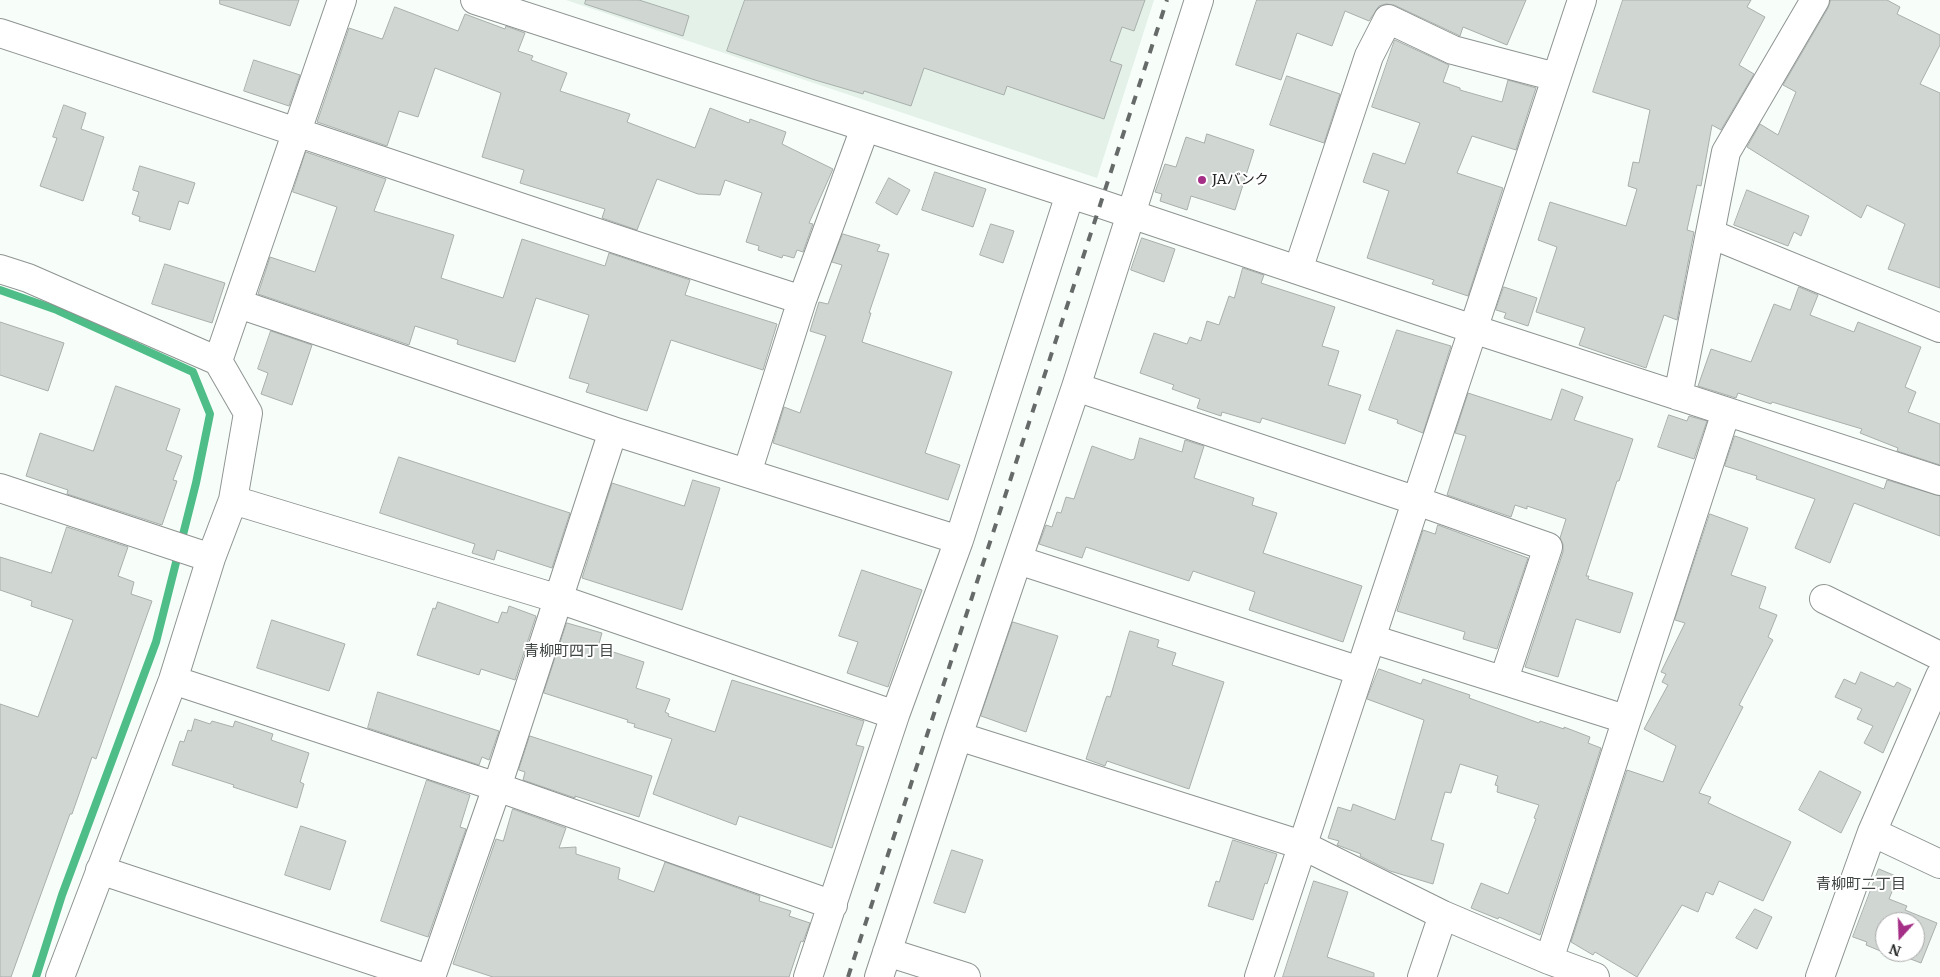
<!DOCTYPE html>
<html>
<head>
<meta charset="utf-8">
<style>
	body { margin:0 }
	#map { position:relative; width:1940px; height:977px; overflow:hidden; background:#f7fefa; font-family:Merriweather,serif }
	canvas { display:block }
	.north { position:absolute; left:1875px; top:912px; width:50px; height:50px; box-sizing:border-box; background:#fff; border:1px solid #a7a8a8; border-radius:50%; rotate:200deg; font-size:14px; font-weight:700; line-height:20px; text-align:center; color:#242625 }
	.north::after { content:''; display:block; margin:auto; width:18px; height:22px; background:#a52f87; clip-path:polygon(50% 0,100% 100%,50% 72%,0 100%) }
</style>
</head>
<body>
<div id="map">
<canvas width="1940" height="977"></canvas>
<div class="north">N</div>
</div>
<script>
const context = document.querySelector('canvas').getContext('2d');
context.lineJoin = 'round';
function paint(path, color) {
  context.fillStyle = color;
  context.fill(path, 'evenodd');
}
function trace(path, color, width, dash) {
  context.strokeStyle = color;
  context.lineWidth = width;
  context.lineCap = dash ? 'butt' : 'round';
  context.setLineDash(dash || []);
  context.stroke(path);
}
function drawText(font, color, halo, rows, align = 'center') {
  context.font = font + ' Merriweather,"Noto Sans JP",serif';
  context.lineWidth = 4;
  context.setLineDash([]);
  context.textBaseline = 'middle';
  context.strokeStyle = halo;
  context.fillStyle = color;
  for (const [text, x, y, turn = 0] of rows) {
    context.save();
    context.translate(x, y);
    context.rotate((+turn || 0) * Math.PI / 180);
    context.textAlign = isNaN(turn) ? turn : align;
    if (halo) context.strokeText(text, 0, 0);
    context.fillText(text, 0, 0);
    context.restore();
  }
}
paint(new Path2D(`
	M566 0H1154L1097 178Z`), '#e3f1e9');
trace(new Path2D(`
	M0 290 57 310 193 372 210 414 196 483 156 642 62 895 36 977`), '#4ebd88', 8);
const building = new Path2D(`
	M220 0H299L290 26 220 4Z
	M586 0H639L689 16 683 36 585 4Z
	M745 0H1145L1134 31 1122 27 1110 61 1122 65 1104 119 1007 86 1004 95 924 68 911 106 864 91 863 94 815 80 727 51Z
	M1257 0H1526L1507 45 1463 27 1460 36 1458 35 1394 5 1386 4 1379 6 1369 21 1345 11 1332 46 1297 33 1281 80 1236 65Z
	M1623 0H1751L1747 7 1765 17 1739 65 1754 74 1721 130 1712 125 1701 186 1697 185 1687 230 1694 232 1677 320 1664 315 1646 368 1579 345 1585 328 1536 312 1557 247 1538 240 1550 202 1626 226 1637 189 1628 186 1633 162 1639 163 1650 110 1593 92Z
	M1831 0H1887L1900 7 1897 14 1940 35V45L1920 84 1940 93V288L1888 269 1905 224 1867 205 1861 218 1747 147 1760 124 1778 135 1796 92 1783 85 1828 8Z
	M395 7 458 31 465 14 505 29 506 26 525 33 518 51 533 56 531 60 567 73 560 91 630 114 627 122 695 148 710 108 749 123 750 119 786 132 782 144 833 169 809 223 813 224 803 252 797 250 794 258 783 255 782 258 758 250 759 246 746 242 762 193 725 180 720 195 698 194 657 179 637 230 602 218 605 209 520 183 524 170 482 157 501 93 435 68 418 117 399 111 387 146 317 122 349 28 382 39Z
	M1395 40 1449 65 1443 82 1460 88V90L1502 102 1508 80 1536 88 1516 150 1472 136 1457 173 1503 188 1468 296 1432 284 1434 280 1367 258 1389 191 1363 182 1373 153 1405 164 1420 123 1372 107Z
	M254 60 300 75 289 106 244 91Z
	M1287 76 1340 94 1324 143 1270 125Z
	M64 105 86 113 81 129 104 137 83 201 40 186 57 138 53 137Z
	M1207 134 1254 150 1235 210 1191 196 1187 210 1160 201 1162 194 1155 192 1165 164 1176 167 1186 137 1204 143Z
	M306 152 386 179 374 211 454 235 441 278 503 298 522 239 605 266 609 253 690 280 685 295 777 324 763 370 671 340 647 411 586 392 589 384 569 378 589 315 536 298 515 362 457 344 458 340 415 326 409 345 258 294 270 257 315 272 337 207 293 192Z
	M140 166 195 183 188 204 179 201 170 230 139 221 140 217 132 214 139 192 133 190Z
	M935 172 986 189 973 227 922 210Z
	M889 178 910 190 897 215 876 203Z
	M1747 190 1809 216 1801 236 1794 232 1788 246 1734 225Z
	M991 224 1014 231 1003 263 980 255Z
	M843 234 880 245 877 251 889 254 869 313H871L862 342 952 372 925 453 960 465 948 500 773 443 784 407 800 413 826 336 810 331 819 302 828 304 842 265 832 262Z
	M1142 238 1175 249 1164 282 1131 270Z
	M165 264 225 283 212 323 152 304Z
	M1243 268 1264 275 1261 283 1335 307 1322 346 1339 351 1328 385 1361 395 1345 444 1262 418 1260 423 1222 412 1221 416 1197 408 1200 399 1172 389 1174 385 1140 373 1154 333 1187 344 1190 337 1201 341 1207 321 1219 325 1229 296 1234 298Z
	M1504 287 1537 298 1528 326 1504 318 1506 313 1496 310Z
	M1799 287 1818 295 1810 315 1854 332 1858 322 1921 347 1905 387 1916 392 1908 412 1940 424V465L1897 451 1898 448 1860 433 1862 429 1772 402 1771 404 1738 393 1736 398 1698 386 1711 349 1751 362 1774 304 1790 310Z
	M0 322 64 343 48 391 0 375Z
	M1397 330 1451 346 1423 433 1397 423 1398 420 1369 410Z
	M271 331 312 345 292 405 261 394 268 373 258 369Z
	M116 386 180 409 166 450 182 456 173 480 177 481 162 525 67 494 68 490 26 476 40 433 93 451Z
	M1562 389 1583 397 1574 420 1633 439 1619 481H1617L1586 576H1589L1588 579 1633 593 1620 633 1576 619 1558 677 1525 667 1563 552V544L1560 538 1566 519 1527 506V509L1515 505 1511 517 1447 495 1466 436 1455 433 1468 393 1551 420Z
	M1669 415 1687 421 1689 416 1707 421 1694 459 1658 447Z
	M1735 436 1884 489 1887 480 1940 496V536L1854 503 1830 563 1795 548 1815 499 1756 479 1757 476 1725 466Z
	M1140 438 1182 452 1185 440 1204 446 1194 478 1254 498 1252 505 1277 513 1263 553 1362 586 1343 642 1249 610 1255 592 1193 571 1189 581 1086 547 1082 558 1039 544 1046 525 1052 527 1057 512 1061 513 1066 497 1074 499 1092 446 1131 460 1134 459Z
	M399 457 570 513 552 568 497 550 494 560 472 553 475 544 380 513Z
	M693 480 720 488 682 610 582 578 612 483 684 506Z
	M1710 514 1748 528 1731 575 1766 587 1759 608 1777 615 1768 637 1773 640 1739 705 1743 707 1699 793 1711 797 1708 803 1791 842 1763 901 1719 881 1713 895 1706 892 1698 912 1682 905 1637 977 1595 952 1593 955 1571 942 1627 770 1663 782 1676 746 1644 729 1668 685 1662 682 1666 674 1661 672 1685 623 1675 620Z
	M1438 525 1528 558 1497 649 1463 639 1465 632 1397 611 1423 530 1435 534Z
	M67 527 128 547 118 576 134 582 131 594 152 601 96 759 92 757 72 814H70L11 977H0V704L38 717 73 620 31 606 32 601 0 590V557L51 573Z
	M862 570 922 590 888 687 847 673 858 642 839 636Z
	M438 602 498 623 502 612 507 613 509 606 536 616 515 680 481 669 479 675 417 655 433 608 435 609Z
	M272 620 345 644 329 691 257 668Z
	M1013 622 1058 636 1026 732 981 716Z
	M567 623 602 633 598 647 644 662 636 688 670 699 665 712 669 714 668 716 715 732 732 680 864 721 856 745 864 747 832 848 739 816 736 825 653 794 672 739 634 727 635 724 627 722 628 720 544 693Z
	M1130 631 1159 640 1157 647 1176 653 1172 665 1224 682 1189 789 1107 761 1105 766 1086 759 1106 698 1107 696 1110 697Z
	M1379 669 1421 684 1423 679 1452 689 1470 695 1469 698 1539 723 1540 721 1564 729V727L1590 737 1588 743 1601 748 1540 935 1499 917 1498 919 1471 908 1481 883 1508 894 1536 819 1534 818 1539 805 1497 792 1498 786 1495 785 1498 776 1460 764 1451 793 1445 792 1431 840 1444 844 1433 884 1390 871 1360 856 1361 854 1337 845 1339 841 1328 838 1338 807 1351 811 1353 804 1395 820 1424 720 1367 699Z
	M1861 672 1894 687 1897 682 1911 689 1883 753 1864 743 1873 726 1857 719 1862 709 1835 697 1844 679 1855 684Z
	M378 692 499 731 489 760 482 757 479 765 368 728Z
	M195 719 210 724 212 721 233 727 235 721 273 734 271 740 309 753 300 782 304 784 297 808 233 787 234 785 172 765 180 741 184 742 188 730 191 731Z
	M530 736 652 776 639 817 575 796V798L523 780 525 772 519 770Z
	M1820 771 1861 792 1841 833 1799 810Z
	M427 780 470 795 460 827 466 829 428 937 381 921Z
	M513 809 566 828 559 848 576 847V854L620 868 618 879 654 892 665 862 760 896 759 901 791 911 789 916 810 923 803 942 801 941 789 977H493L453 964 496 839 503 841Z
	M301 826 346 841 330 890 285 875Z
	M1233 840 1277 854 1267 884 1265 883 1253 920 1208 906 1216 881 1219 882Z
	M952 850 983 860 965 913 934 903Z
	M1879 869 1898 877 1889 899 1907 906 1905 910 1937 923 1921 963 1892 952H1915V922H1885V952H1891L1890 955 1866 945 1867 942 1853 937Z
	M1314 881 1348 892 1327 957 1374 973V977H1283Z
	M1755 909 1772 917 1757 949 1736 938Z`);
paint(building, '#d0d6d2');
trace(building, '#a9b0ac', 1);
const street = new Path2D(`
	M475 0 1101 204 1473 329 1940 481
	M0 33C268 121 534 214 802 300
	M1711 234 1940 328
	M0 269 28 278 218 361 248 413 233 500 211 558 173 680 60 977
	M1298 270 1369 56 1388 19 1453 50 1556 77
	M239 304 613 431 959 540
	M218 361 342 0
	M1076 387 1417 501 1548 547 1504 679
	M1678 396 1726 152 1815 0
	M747 473 802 300 865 128
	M0 488 211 558
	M233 500 559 599 895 715
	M1018 560 1360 671
	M1824 599 1940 656
	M1372 639 1625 719
	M173 680 497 787 833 905
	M958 736 1302 845 1443 915 1549 960 1595 977
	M1872 832 1940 864
	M100 870 422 977
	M887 952 966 977
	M1549 960 1726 412
	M431 977 497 787 613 431
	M808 977 895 715 959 540 1070 194
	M879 977 958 736 1076 387 1199 0
	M1259 977 1582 0
	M1422 977 1443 915
	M1820 977 1872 832 1940 676`);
trace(street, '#8e9491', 30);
trace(street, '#fff', 28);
trace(new Path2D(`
	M848 977 1167 0`), '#666a68', 4, [9, 9]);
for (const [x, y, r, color] of [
	[1202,180,5,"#a52f87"]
]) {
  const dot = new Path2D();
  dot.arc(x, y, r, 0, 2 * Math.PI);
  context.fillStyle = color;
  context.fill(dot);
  trace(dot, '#fff', 2);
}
drawText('14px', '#242625', '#fff', [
	["JAバンク",1212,180]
], 'left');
drawText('15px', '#3f4541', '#fff', [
	["青柳町四丁目",569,652],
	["青柳町二丁目",1861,885]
]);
</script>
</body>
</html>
